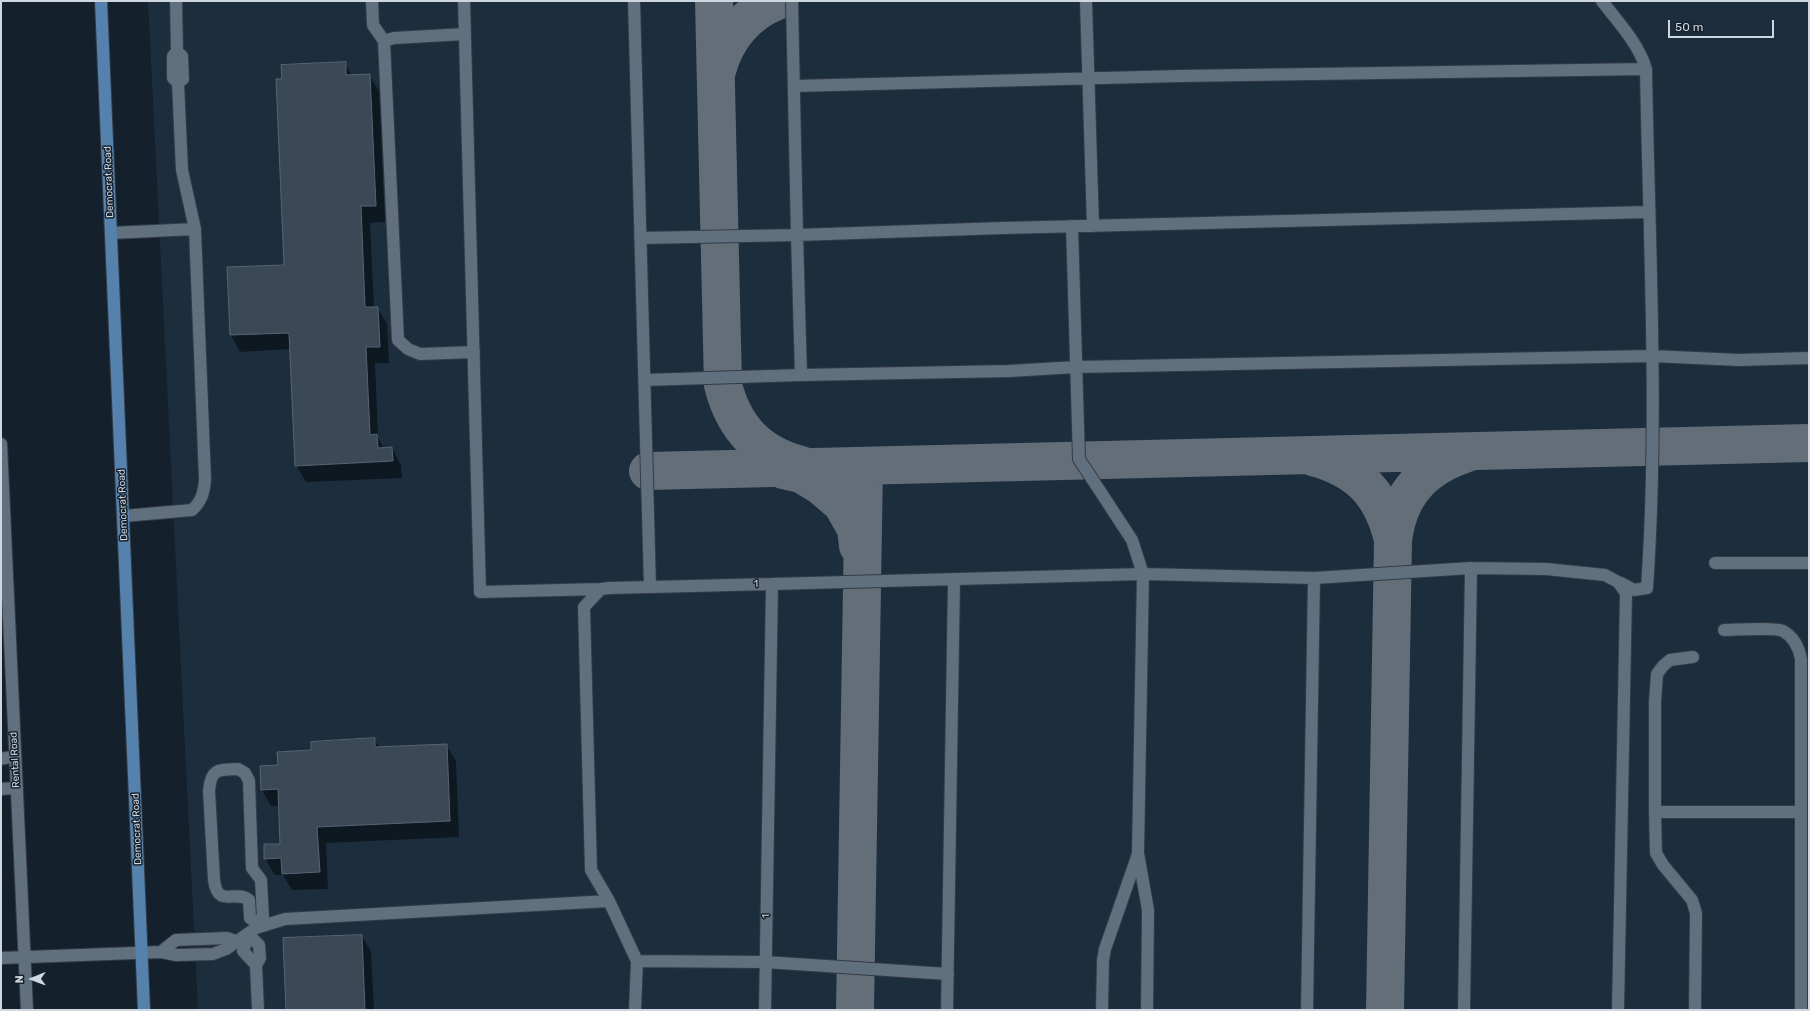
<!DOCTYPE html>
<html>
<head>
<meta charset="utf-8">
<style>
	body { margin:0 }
	#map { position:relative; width:1810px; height:1011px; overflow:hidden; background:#14212d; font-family:Rubik,sans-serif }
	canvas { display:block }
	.frame { position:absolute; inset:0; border:2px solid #ced6df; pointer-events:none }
	.north { position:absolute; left:12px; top:959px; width:40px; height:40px; -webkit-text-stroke:3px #14212d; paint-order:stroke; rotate:269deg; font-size:11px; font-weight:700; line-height:16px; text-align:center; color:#ced6df }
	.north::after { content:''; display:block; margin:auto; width:14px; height:18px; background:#ced6df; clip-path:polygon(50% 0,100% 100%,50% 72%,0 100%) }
	.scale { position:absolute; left:1668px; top:20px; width:106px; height:18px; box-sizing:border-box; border:2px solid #ced6df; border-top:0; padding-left:5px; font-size:12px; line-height:14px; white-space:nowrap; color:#ced6df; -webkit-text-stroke:3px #14212d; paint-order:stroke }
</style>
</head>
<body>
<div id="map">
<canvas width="1810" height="1011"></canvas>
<div class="frame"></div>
<div class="north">N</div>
<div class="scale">50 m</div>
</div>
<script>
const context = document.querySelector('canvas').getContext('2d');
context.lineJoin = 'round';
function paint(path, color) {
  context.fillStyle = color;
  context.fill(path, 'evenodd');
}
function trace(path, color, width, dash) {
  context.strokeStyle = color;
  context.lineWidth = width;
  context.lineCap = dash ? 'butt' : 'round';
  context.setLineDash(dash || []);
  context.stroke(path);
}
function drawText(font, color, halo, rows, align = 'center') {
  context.font = font + ' Rubik,sans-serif';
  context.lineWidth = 3;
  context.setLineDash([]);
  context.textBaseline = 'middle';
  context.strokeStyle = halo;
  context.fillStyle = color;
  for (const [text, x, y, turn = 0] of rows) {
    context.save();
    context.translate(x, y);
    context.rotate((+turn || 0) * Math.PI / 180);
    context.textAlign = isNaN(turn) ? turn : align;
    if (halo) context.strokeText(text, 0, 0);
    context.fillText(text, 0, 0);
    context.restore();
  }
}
paint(new Path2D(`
	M148 1H1809V1010H198Z`), '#1c2d3e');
paint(new Path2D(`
	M345 63 352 76 369 75 379 91 385 222 370 223 374 308H378L387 324 389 363H375L378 438 384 448H392L401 465 402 478 306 482 296 465 291 349 240 352 231 335 228 268 285 266 283 80Z
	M374 739 380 748 446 745 456 761 459 837 326 843 328 889 292 890 283 875H275L265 859 281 844 280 806H271L262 790 279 766 312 751Z
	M362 936 371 952 374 1010H287Z`), '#0007');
trace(new Path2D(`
	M714 1 723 385C734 428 758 454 801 465
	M717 71C725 39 746 13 777 1
	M1313 457C1359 469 1382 494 1393 540
	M783 470 801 474 821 486 842 504 856 529 858 546
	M648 471 1809 443
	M855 1010 864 466
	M1385 1010 1393 540C1399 493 1424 467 1468 453`), '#646e79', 38);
const building = new Path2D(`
	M346 62V75L370 74 376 206H361L365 307H378L380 347H366L370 435 377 434 378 448 392 447 393 461 295 466 289 333 230 335 227 267 284 265 276 79H282L281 65Z
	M375 738V747L447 744 450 821 317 827 320 872 282 874 281 858 264 859V844H280L278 789 261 790 260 766 278 765 277 752 311 750V742Z
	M362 935 365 1010H286L283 938Z`);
paint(building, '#3b4957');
trace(building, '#566573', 1);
const minor = new Path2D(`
	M176 1 177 52 173 56V78L178 83 183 79 182 56 177 52
	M372 1 373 25 384 41
	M464 1 480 592 601 589
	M634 1 650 587
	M792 1 797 235 1003 228 1648 212
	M1086 1 1093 226
	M1602 1C1618 22 1639 44 1646 69 1649 242 1659 416 1647 588L1634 590 1621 583
	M465 34 394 38 384 41 398 340 408 349 420 354 474 352
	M178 83 182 170 195 229
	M795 86 1180 76 1646 69
	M1072 226 1079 459 1132 540 1143 574 1138 853 1148 910 1147 1010
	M111 233 195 229 205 479C204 492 202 501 192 510L124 516
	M640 238 797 235 801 375 1009 371 1076 367 1652 356 1739 360 1809 358
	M645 380 801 375
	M1 444 27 1010
	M1715 563H1809
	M1314 578 1471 568 1546 569 1605 575 1618 582 1626 593 1618 1010
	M772 584 1143 574 1314 578 1307 1010
	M1724 630C1735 630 1775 627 1783 631 1794 637 1799 648 1801 659V1010
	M1693 657 1670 660 1663 666 1657 674 1655 702V812L1656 853 1663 865 1692 900 1696 913 1695 1010
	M1 759 15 756
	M238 769 245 773 249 781 252 868 261 880 263 918 256 922 250 918 249 900C235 889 218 909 214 880L209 791C211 768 218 770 238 769Z
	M1 789 17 788
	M1655 812H1801
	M253 939 259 945 260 958 256 965 243 951 246 942Z
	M161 952 176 940 227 938 238 942
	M1 958 161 952 176 955 213 954 226 949 256 928 285 919 609 901
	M637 961 609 901 591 870 584 607 601 589 610 588 772 584 765 1010
	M256 965 258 1010
	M635 1010 637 961 765 962 948 974
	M947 1010 954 580
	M1102 1010 1103 960 1105 949 1138 854
	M1464 1010 1471 568`);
const major = new Path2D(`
	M101 1 144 1010`);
trace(minor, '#333b45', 14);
trace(major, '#333b45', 14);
trace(minor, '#61707e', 12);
trace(major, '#5482ad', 12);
drawText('10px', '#ced6df', '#14212d', [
	["Democrat Road",109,182,-92],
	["Democrat Road",123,505,-92],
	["1",756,584,-2],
	["Rental Road",15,760,-93],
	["Democrat Road",137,829,-92],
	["1",766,916,-90]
]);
</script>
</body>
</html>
